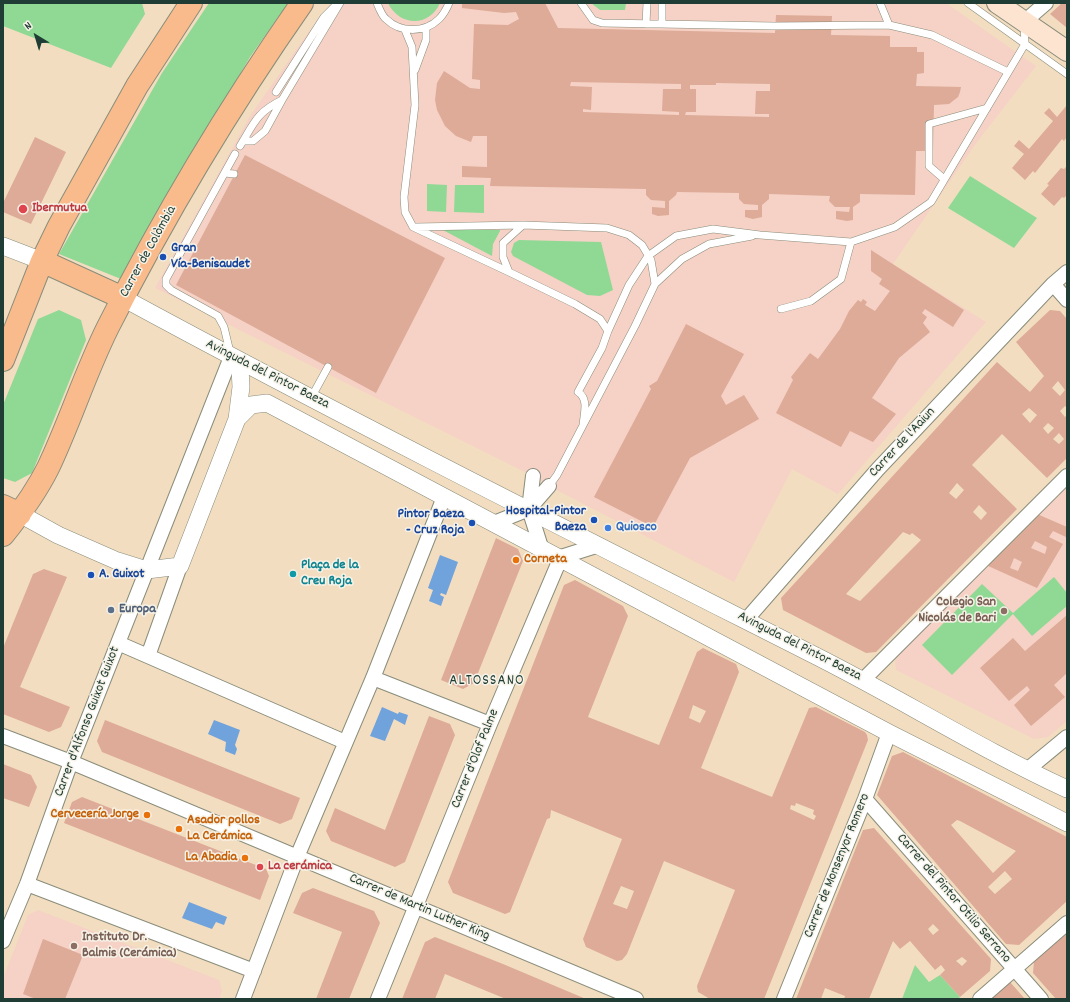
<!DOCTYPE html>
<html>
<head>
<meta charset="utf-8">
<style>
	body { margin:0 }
	#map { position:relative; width:1070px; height:1002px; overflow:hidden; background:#f3ddc0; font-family:Dekko,sans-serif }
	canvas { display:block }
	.frame { position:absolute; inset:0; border:4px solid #1f3d34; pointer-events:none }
	.north { position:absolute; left:16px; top:16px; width:40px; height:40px; -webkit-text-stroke:3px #f7f3e8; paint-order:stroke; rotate:322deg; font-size:11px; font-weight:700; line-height:16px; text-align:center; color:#1f3d34 }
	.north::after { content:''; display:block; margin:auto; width:14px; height:18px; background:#1f3d34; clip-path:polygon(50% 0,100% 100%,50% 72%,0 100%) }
</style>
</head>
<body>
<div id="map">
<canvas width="1070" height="1002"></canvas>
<div class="frame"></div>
<div class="north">N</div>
</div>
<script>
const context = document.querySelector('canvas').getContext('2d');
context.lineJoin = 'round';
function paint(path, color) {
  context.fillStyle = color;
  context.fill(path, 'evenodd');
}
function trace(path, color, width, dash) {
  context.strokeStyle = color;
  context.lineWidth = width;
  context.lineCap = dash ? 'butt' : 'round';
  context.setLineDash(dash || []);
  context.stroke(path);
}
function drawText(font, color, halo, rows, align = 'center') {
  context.font = font + ' Dekko,sans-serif';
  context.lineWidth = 3;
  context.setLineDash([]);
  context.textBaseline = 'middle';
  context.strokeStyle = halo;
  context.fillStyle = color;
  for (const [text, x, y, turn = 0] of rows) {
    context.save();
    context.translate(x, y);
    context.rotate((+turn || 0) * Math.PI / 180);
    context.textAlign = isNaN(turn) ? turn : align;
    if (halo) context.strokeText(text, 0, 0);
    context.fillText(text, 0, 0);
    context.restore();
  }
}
paint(new Path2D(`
	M331 3H946L1036 66 974 146 893 264 986 322 838 494 792 469 734 582 549 486 533 476 155 288 250 116 317 20Z
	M1067 484V721L1048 737 1034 739 896 670 895 658Z
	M38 910 219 980 222 991 219 999H3V978L28 915Z`), '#f6d1c5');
paint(new Path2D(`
	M3 3H142L145 14 111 68 3 26Z
	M209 3H288L250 57 121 279 59 254 162 73Z
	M388 3H440C429 28 399 26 388 3Z
	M591 3H626L625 10H600Z
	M970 176 1037 218 1014 248 948 208Z
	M427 184 447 185 446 212 427 211Z
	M455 185H484V213L454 212Z
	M441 229 500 230V231L493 244 492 256Z
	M519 240 601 242 613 290 600 296 587 295 513 256 511 252 514 243Z
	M59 310 81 320 86 340 32 473 15 482 3 478V405L38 319Z
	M1054 577 1067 593V606L1032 636 1013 614 952 675 922 645 982 584 1013 613Z
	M915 965 929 982 940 975 960 997 958 999H902Z`), '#8fd995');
paint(new Path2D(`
	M440 555 458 562 446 595 441 593 440 595 444 597 441 606 429 601 433 590 428 588Z
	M382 707 398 714 399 712 408 715 405 725 394 719 385 741 370 736Z
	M214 720 240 730 235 745 237 749 235 755 225 751 226 742 208 734Z
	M189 902 227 917 224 925 216 922 212 929 182 918Z`), '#70a2db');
paint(new Path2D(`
	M462 3H545L558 28 775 33 776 15 832 16 831 35 890 36V47H917V52H924V73L917 74 916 86 961 87 960 92 958 97 949 104 934 105 933 151H916L915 195 860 194V202L853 207V220L847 221 836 219V211L849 212 850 207H835L829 201 830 196 769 194V199L762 205V217L753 219 745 217V210H758V205L744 204 739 199V193L677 192 676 195 669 201V215L658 216 652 214V207L665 208V201L651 200 646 195V189L490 186 491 178 462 177V166L487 167V136H473L471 142 456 136 445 126 437 110 435 100 437 83 444 71 470 88 480 89V80L472 79 474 24 508 25 519 19 516 12 504 13 462 8ZM571 82 681 84V89H663L662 111 679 112V115L583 112V109L591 110 592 87 570 86ZM716 83 770 84V91H756L755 114H769V117L685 115 686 112H696V89H690V85H716Z
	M1062 3H1067V28L1050 14Z
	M1067 105V137L1064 141 1062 139 1035 173 1033 171 1025 180 1012 168 1024 154 1014 146 1019 140 1029 149 1053 121 1044 113 1049 108 1057 117Z
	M35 137 66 152 31 224 3 212V203Z
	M245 155 445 258 376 393 176 285Z
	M1067 166V195L1064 198 1062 197 1054 206 1041 194 1049 185 1047 184 1061 168 1064 169Z
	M871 250 964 310 953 327 925 309 922 313 927 317 923 323 930 332 899 358 872 398 896 414 873 442 850 431 841 447 776 413 793 380 791 377 810 353 818 359 840 329 849 311 858 300 861 302 863 299 867 302 865 305 875 311 890 291 879 284 882 279 871 271Z
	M1050 310 1060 311 1067 319V408L1065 406 1060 411 1065 417 1067 415V458L1047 478 1002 434 972 465 1017 509 876 652 866 653 783 610 781 598 997 362 1030 392 1044 376 1016 342ZM1058 381 1065 390 1060 396 1052 388ZM1029 408 1037 415 1030 423 1022 414ZM1048 423 1054 428 1048 434 1043 428ZM1059 433 1064 439 1059 444 1053 439ZM957 483 964 490 956 499 949 493ZM979 505 987 513 981 520 973 512ZM903 532 910 535 912 533 921 540 860 601 846 594Z
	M686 324 744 354 721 396 726 405 744 395 759 419 690 458 653 527 594 497 651 389 649 386 657 381Z
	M1037 514 1067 527 1066 537 1053 531 1049 537 1063 544 1037 588 986 565ZM1035 541 1047 547 1045 554 1031 548ZM1014 558 1022 562 1018 571 1010 568Z
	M496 538 518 549 523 561 474 683 463 689 441 680Z
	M44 569 67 577 20 687 70 707 61 727 49 732 3 714V648L33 574Z
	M575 580 623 606 628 616 588 717 659 745 697 652 703 648 736 664 739 672 701 768 772 797 809 708 816 707 865 732 867 735 868 740 764 999H710L698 992 697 986 735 890 664 861 627 954 622 960 617 961 586 947 583 939 622 839 551 810 550 818 547 819 510 912 505 914 453 893 448 882 564 585ZM693 705 706 711 700 723 689 718ZM796 803 814 810 813 814 816 816 814 820 790 809 791 805 795 806ZM621 886 634 891 627 909 613 904Z
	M1067 615V673L1054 685 1065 697 1031 726 1014 705 1030 690 1027 686 1009 701 980 668 1013 638 1025 651Z
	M429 716 450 724 455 735 405 862 395 867 331 841 326 831 335 808 385 830Z
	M105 720 300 798 292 819 280 824 102 752 97 741Z
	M903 752 1067 837V901L1019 945 1006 944 877 795 892 756ZM957 820 960 821 1016 851 993 873 951 825ZM1005 871 1012 879 995 894 988 887Z
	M3 764 31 775 37 787 29 807 3 798Z
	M82 797 266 869 269 876 260 900 64 823 72 802Z
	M874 828 991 959 990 971 960 997 940 975 945 970 941 965 935 970 910 941 900 949 893 941 869 999H844L845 996 825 988 821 999H796L863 830ZM933 924 939 930 933 935 928 929ZM962 957 967 961 962 966 956 961Z
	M313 888 374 911 380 923 349 999H316L342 932 293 913 302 893Z
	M1067 932V999H1056L1033 973 1034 961Z
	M435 937 503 964 586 999H506L445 974 435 999H402L425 942Z
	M43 939 83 955 65 999H36L23 994Z
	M1010 982 1025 999H990Z`), '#ddab97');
const service = new Path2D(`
	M377 3C379 8 382 16 386 19 400 33 425 33 439 19 443 15 447 8 449 3
	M581 3 593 20 602 23 775 26 889 25
	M880 3 889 25 932 35 1008 72
	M968 3 1067 74
	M646 24 647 3
	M662 24V3
	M405 30 412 47 415 105 404 197 405 212 413 227 509 272
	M415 70 426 40V28
	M276 92 324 17 334 7
	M243 141H253L265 131 282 100
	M240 146C254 123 257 112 282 100L340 3
	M225 173 234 174
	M944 179 929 166V124L987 108
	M416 227 523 225
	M655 284 682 259 709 244 752 236
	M781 309 811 301 841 279 851 242
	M608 331 629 285 648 256 676 236 713 229 760 235 851 242 895 227 931 202 1025 44 1024 25
	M230 352 224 327 218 316 171 290 166 285V279L235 154
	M311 398 328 367
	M549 486 557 475 635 326 655 284 651 260 642 245 629 235 607 228 523 225 503 243V257L509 272 575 304 600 319 608 331 602 348 578 392C589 399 584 413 583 425`);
const minor = new Path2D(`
	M1024 22 1046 3
	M1053 284 1067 300
	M533 476 529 509 541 547
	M494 523 529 509 549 486
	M746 620 878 469 1053 284 1067 272
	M118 643 345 742
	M148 656 180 566
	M373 678 490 724
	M863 680 1067 476
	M3 736 71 762 636 999
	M1027 770 1067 737
	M865 799 1041 999
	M27 884 254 971
	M3 941 27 884 71 762 231 357
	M243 999 297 857 373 678 444 497
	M378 999 490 724 561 557 599 545
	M784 999 865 799 889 733
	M980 999 1067 923`);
const tertiary = new Path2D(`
	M3 246 42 261
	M123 298C350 421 581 537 812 654 898 697 980 749 1067 789
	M231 357 240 368 241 387 237 419
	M20 514 58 535 115 560 147 570 180 566 237 419 251 405 267 403 889 733 1067 823`);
const secondary = new Path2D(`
	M997 3 1067 51`);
const primary = new Path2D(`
	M42 261 123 298
	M3 360 42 261 59 226 137 86 191 3
	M3 506 20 514
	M3 535C20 514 36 492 48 468 70 422 85 373 108 327 165 214 230 106 302 3`);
trace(service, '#898d7a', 8);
trace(minor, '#898d7a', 16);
trace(tertiary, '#898d7a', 18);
trace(secondary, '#898d7a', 22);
trace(primary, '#898d7a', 24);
trace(service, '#fff', 7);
trace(minor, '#fff', 14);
trace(tertiary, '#fff', 17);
trace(secondary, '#fde4d1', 20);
trace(primary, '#fabb8c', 22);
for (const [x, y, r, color] of [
	[23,209,5,"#e0444e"],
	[163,257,4,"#1a4fb4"],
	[594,520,4,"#1a4fb4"],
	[472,523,4,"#1a4fb4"],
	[608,528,4,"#3f7fe0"],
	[516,560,4,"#e8710a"],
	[293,574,4,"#0f9aa8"],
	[91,575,4,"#1a4fb4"],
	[111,610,4,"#5c6f8a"],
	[1004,611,4,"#8d6e63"],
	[147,815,4,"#e8710a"],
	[179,829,4,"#e8710a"],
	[245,858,4,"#e8710a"],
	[260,867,4,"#e0444e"],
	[74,946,4,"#8d6e63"]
]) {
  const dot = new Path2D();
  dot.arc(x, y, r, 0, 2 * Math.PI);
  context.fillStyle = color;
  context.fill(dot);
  trace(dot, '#f7f3e8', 1.5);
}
drawText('bold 14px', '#be3a42', '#f7f3e8', [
	["Ibermutua",32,209],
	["La cerámica",268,867]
], 'left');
drawText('bold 14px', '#164399', '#f7f3e8', [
	["Gran",171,249],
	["Vía-Benisaudet",171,265],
	["Hospital-Pintor",586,512,"right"],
	["Baeza",586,528,"right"],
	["Pintor Baeza",464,515,"right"],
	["- Cruz Roja",464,531,"right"],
	["A. Guixot",99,575]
], 'left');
drawText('14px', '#1f3d34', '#f7f3e8', [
	["Carrer de Colòmbia",149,252,-61],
	["Avinguda del Pintor Baeza",267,375,27],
	["Carrer de l'Aaiun",903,443,-47],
	["Avinguda del Pintor Baeza",799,647,27],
	["Carrer d'Alfonso Guixot Guixot",88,722,-69],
	["Carrer d'Olof Palme",476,759,-68],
	["Carrer de Monsenyor Romero",838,866,-68],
	["Carrer del Pintor Otilio Serrano",953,899,49],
	["Carrer de Martin Luther King",419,908,23]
]);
drawText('bold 14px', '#366cbe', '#f7f3e8', [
	["Quiosco",616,528]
], 'left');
drawText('bold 14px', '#c56008', '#f7f3e8', [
	["Corneta",524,560],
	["Cervecería Jorge",139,815,"right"],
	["Asador pollos",187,821],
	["La Cerámica",187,837],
	["La Abadia",237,858,"right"]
], 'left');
drawText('bold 14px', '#0d838f', '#f7f3e8', [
	["Plaça de la",301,566],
	["Creu Roja",301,582]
], 'left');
drawText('bold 14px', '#785e54', '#f7f3e8', [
	["Colegio San",996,603],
	["Nicolás de Bari",996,619],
	["Instituto Dr.",82,938,"left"],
	["Balmis (Cerámica)",82,954,"left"]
], 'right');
drawText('bold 14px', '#4e5e75', '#f7f3e8', [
	["Europa",119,610]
], 'left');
context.letterSpacing = '1px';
drawText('15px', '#1f3d34', '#f7f3e8', [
	["ALTOSSANO",487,682]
]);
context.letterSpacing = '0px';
</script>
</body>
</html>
